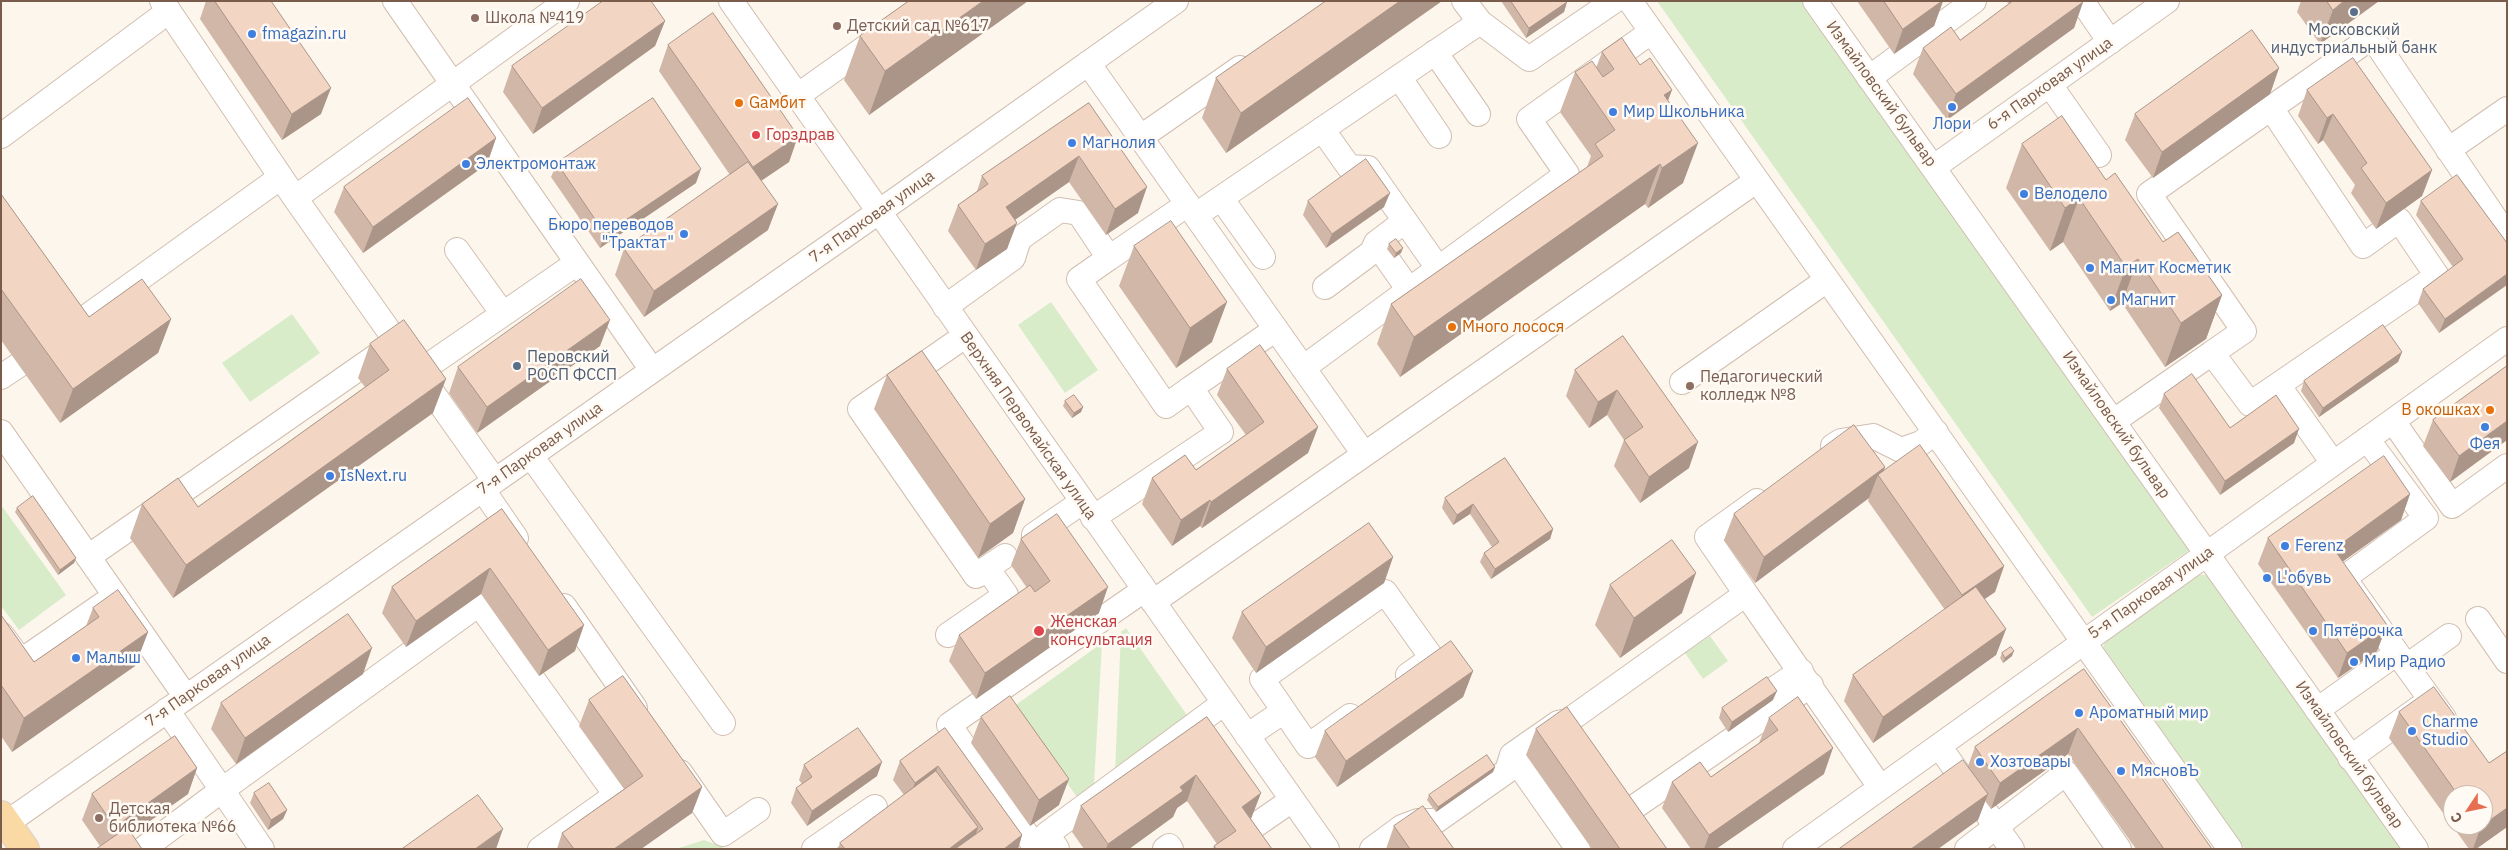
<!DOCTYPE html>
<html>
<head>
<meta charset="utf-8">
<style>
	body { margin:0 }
	#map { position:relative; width:2508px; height:850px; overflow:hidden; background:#fdf6ec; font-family:"IBM Plex Sans",sans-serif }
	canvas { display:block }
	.frame { position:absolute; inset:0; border:2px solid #7a5c4d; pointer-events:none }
	.north { position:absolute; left:2443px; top:785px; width:50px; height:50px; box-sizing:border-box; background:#fffaf3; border:1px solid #cabbb1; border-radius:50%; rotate:236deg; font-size:14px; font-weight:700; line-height:20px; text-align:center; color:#7a5c4d }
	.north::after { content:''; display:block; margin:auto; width:18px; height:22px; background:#e76f51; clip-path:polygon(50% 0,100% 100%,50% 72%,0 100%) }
</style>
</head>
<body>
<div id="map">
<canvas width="2508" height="850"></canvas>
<div class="frame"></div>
<div class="north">С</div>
</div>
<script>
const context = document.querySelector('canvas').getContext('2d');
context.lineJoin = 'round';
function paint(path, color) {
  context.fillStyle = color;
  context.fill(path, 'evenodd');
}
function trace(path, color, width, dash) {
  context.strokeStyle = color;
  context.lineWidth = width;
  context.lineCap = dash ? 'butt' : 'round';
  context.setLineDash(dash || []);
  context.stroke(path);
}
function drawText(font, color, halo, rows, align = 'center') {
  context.font = font + ' "IBM Plex Sans",sans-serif';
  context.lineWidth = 5;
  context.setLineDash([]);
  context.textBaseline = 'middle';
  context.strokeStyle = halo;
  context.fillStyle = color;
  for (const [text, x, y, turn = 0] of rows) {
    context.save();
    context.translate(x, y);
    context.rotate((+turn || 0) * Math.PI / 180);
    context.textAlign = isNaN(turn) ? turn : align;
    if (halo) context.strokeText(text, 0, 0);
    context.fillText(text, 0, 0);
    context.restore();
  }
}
paint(new Path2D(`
	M1657 1H1802L2194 547 2092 617Z
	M1051 302 1098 370 1065 393 1018 325Z
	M292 314 320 353 250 402 222 363Z
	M1 505 66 595 19 630 1 606Z
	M2196 575H2208L2402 849H2245L2103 647 2107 636Z
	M1126 628 1189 718 1115 772 1121 632Z
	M1710 636 1728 661 1703 679 1685 653Z
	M1102 643 1094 784 1077 797 1013 707Z
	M704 840 727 849H676Z`), '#d8ecc9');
const minor = new Path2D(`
	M162 1 295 198 495 481
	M395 1 652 370
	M731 1 1327 849
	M1630 1 2230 849
	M1815 1 2416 849
	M2082 1 2110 42
	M1480 22 1529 59 1614 1
	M1435 52 1478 114
	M1088 63 1364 454
	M1399 77 1439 136
	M1869 78 1974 1
	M2050 85 2099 155
	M797 96 931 1
	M2271 108 2372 37 2507 236
	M1322 129 1349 167 1368 168 1438 268
	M1 136 169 11
	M1141 137 1240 68
	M2448 150 2507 109
	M1934 167 2167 1
	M295 198 567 1
	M1221 198 1263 257
	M1196 215 1480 22 1464 1
	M1376 243 1409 290
	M457 250 503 314
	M1109 258 1188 204
	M1325 287 1372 252 1376 243 1405 221
	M945 307 1013 258 1019 239 1060 210 1079 213 1109 258 1079 279 1166 406 1191 388 1221 432 1093 518
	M64 333 281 177
	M965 336 860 409 976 576 987 568
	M2212 353 2244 331 2149 194 2271 108 2363 246 2399 220 2437 276 2278 385
	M1303 368 1567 174 1529 119 1651 32
	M419 372 577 263
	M1 377 19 365
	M1682 382 1827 280
	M1191 388 1276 329
	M2114 421 2212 353 2250 404 2278 385 2333 463
	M2393 421 2452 506 2507 466
	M1 432 186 697
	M2367 439 2426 518 2344 578 2397 653
	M1833 446 1841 441 1873 436 1901 450 1921 443 1936 432
	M531 456 723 723
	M483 490 516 538
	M1034 535 1082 502
	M88 557 388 348
	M1746 594 1707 537 1757 501
	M1153 602 1756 181
	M564 606 635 708
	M2478 619 2507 661
	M1 634 21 661 115 596
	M948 635 1006 595 987 568 1005 556
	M2407 666 2449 636
	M1768 693 1801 671
	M2317 710 2397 653 2444 718
	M1284 711 1308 746 1350 716
	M1247 736 1284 711 1262 679 1385 592 1432 658 1408 675
	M1939 746 2012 849
	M1512 755 1578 849
	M2350 758 2419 708
	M680 772 723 834 758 810
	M1630 810 1811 685
	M1 827 897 199 1176 1
	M1237 838 1292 800
	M143 849 222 790 167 710
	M262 849 222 790 479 604 616 795 540 849
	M814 849 875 807
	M1037 849 949 725 1144 590
	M1057 849 1047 834 1224 703
	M1165 849 1169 846 1171 849
	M1372 849 1402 827 1418 821H1436L1507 771 1512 755 1558 723 1568 721 1746 594 1880 787
	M1795 849 2507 339
	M1967 849 2066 773 2119 849`);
const major = new Path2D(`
	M1 815 25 849`);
trace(minor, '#d1beb0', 26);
trace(major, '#dad1cd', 30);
trace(minor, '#fff', 24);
trace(major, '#fbd9a5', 28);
paint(new Path2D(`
	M206 1H271L321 114 282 140 200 19Z
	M1028 1 869 115 844 80 860 36Z
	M1326 1H1442L1226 153 1202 118 1216 78Z
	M1501 1H1567L1564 12 1526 38Z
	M1857 1H1943L1934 26 1894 54Z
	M2008 1H2082L2083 2 2074 28 1947 120 1913 74 1923 48 1960 40 2009 4 2007 2Z
	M2301 1H2379L2320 44 2297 12Z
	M665 21 655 46 533 134 503 92 512 66Z
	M668 45 798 136 789 162 761 181 768 230 644 317 615 275 624 249 730 175 659 71Z
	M1602 52 1640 65 1668 100 1683 183 1648 208 1645 204 1400 377 1377 344 1391 304 1587 167 1591 156 1560 112 1575 72 1596 68Z
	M2279 68 2270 94 2153 178 2125 140 2135 114Z
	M2307 90 2432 170 2422 196 2376 229 2351 193 2355 185 2323 140 2318 144 2298 116Z
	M1089 103 1138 213 1106 235 1069 182 1015 220 1007 249 976 270 948 231 958 205 977 191 982 176Z
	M496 138 487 164 363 253 334 212 344 187Z
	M2022 144 2106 180 2163 242 2222 295 2206 339 2165 367 2122 303 2110 311 2063 242 2050 251 2006 188Z
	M557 163 696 183 600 248 551 177Z
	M1 194 89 317 171 319 158 353 60 423 1 340Z
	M1308 201 1384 207 1326 248 1303 215Z
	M2421 201 2507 243 2439 333 2418 303 2423 289 2453 267 2416 215Z
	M1389 244 1401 253 1394 258 1387 249Z
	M1134 246 1212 342 1176 368 1119 286Z
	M1623 336 1689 468 1640 503 1614 466 1624 440 1607 415 1589 428 1566 396 1575 370Z
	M370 344 433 413 173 598 130 538 142 504 198 507 365 387 358 378Z
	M600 346 477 433 449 393 458 367Z
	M2402 352 2398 362 2319 417 2301 391 2304 381Z
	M2507 366V440L2450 482 2423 446 2433 420Z
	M1227 369 1318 427 1308 453 1202 528 1200 526 1172 546 1142 504 1152 478 1196 470 1246 435 1217 395Z
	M887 375 1025 499 1013 533 978 558 874 409Z
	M2164 394 2230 428 2294 443 2220 495 2159 408Z
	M1065 401 1083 407 1081 412 1072 418 1063 406Z
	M1505 458 1553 529 1550 539 1491 579 1480 562 1484 553 1492 547 1470 514 1453 525 1442 508 1445 498Z
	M1885 467 1884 470 2004 566 1995 592 1984 599 2006 629 1996 655 1873 743 1844 701 1853 675 1945 610 1868 501 1869 498 1755 583 1724 540 1734 514Z
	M2410 494 2401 520 2342 561 2387 625 2377 651 2338 678 2258 564 2268 538Z
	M17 508 76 558 74 563 58 575 15 512Z
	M502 509 575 651 539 676 481 594 406 647 382 613 392 587Z
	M1021 539 1099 613 976 699 949 661 959 635 1027 588 1011 565Z
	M1393 557 1384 583 1256 673 1232 638 1242 612Z
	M1610 585 1682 613 1620 658 1595 625Z
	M93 608 148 632 135 666 12 752 1 736V615L34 662 86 626Z
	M2002 653 2012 656 2003 663 2000 658Z
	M2084 669 2212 849H2136L2068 754 1991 809 1985 801 1978 820 1938 849H1839L1968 766 1975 747Z
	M1473 671 1463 697 1337 787 1315 757 1325 731Z
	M363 674 236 764 211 729 221 703Z
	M589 700 702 787 692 813 641 849H557L562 833 624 789 579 726Z
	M1773 700 1728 732 1719 718 1722 708Z
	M2399 712 2489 763 2507 751V827L2476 849H2469L2389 738ZM2453 795H2483V825H2453Z
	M981 717 1059 805 1030 826 971 743Z
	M1207 717 1251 819 1272 849H1213L1214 846 1217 844 1187 801 1177 808 1173 817 1129 849H1084L1072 832 1081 806Z
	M1769 718 1824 774 1716 849H1691L1662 808 1672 782 1711 777 1759 743Z
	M945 728 1022 835 1018 849H838L840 843 904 795 893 780 900 761Z
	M1536 729 1667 849H1592L1526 755Z
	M804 765 877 776 807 826 791 803 796 788 802 784 799 780Z
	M1495 767 1493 772 1436 812 1427 800 1429 795Z
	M197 768 188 794 132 834 100 846 82 820 92 794Z
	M254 793 287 810 283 819 268 830 250 803Z
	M1394 826 1454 849H1386Z`), '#d1b7a8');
paint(new Path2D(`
	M983 1H1028L869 115 885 71Z
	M1400 1H1442L1226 153 1241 113Z
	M1942 1H1943L1934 26 1894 54 1903 29Z
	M2344 1H2379L2320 44 2333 10Z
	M1567 2 1564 12 1526 38 1529 28Z
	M2083 2 2074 28 1947 120 1956 94Z
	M665 21 655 46 533 134 542 108Z
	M2279 68 2270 94 2153 178 2162 152Z
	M331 88 321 114 282 140 292 114Z
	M1672 90 1657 130 1664 95Z
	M2333 114 2323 140 2318 144 2327 118Z
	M798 136 789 162 743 193 753 167Z
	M496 138 487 164 363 253 373 227Z
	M1698 143 1683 183 1648 208 1662 168Z
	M1079 156 1069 182 996 233 1006 207Z
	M1660 164 1645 204 1400 377 1414 337Z
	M701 169 696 183 600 248 605 234Z
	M2432 170 2422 196 2376 229 2386 203Z
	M1147 187 1138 213 1106 235 1115 209Z
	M1390 193 1384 207 1326 248 1332 234Z
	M2079 198 2063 242 2050 251 2065 208Z
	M778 204 768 230 644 317 654 291Z
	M1017 223 1007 249 976 270 985 244Z
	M1403 248 1401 253 1394 258 1396 253Z
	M2138 259 2122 303 2110 311 2126 267Z
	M2507 274V285L2439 333 2445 319Z
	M2222 295 2206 339 2165 367 2181 323Z
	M1227 302 1212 342 1176 368 1190 328Z
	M171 319 158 353 60 423 73 389Z
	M610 320 600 346 477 433 487 407Z
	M2402 352 2398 362 2319 417 2323 408Z
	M446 379 433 413 173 598 186 565Z
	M1617 390 1607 415 1589 428 1598 402Z
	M1083 407 1081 412 1072 418 1074 413Z
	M2507 421V440L2450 482 2459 456Z
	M1318 427 1308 453 1202 528 1211 502Z
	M2299 429 2294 443 2220 495 2225 481Z
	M1698 442 1689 468 1640 503 1649 477Z
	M1885 467 1881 479 1878 475 1869 498 1755 583 1764 557Z
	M2410 494 2401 520 2324 575 2334 549Z
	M1025 499 1013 533 978 558 990 524Z
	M1210 500 1200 526 1172 546 1181 520Z
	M1473 504 1470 514 1453 525 1457 515Z
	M1553 529 1550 539 1491 579 1495 569Z
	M1393 557 1384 583 1256 673 1266 647Z
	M76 558 74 563 58 575 60 570Z
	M2004 566 1995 592 1953 621 1962 595Z
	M490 568 481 594 406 647 416 621Z
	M1696 573 1682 613 1620 658 1634 618Z
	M1108 587 1099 613 976 699 985 673Z
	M584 625 575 651 539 676 548 650Z
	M2387 625 2377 651 2338 678 2347 653Z
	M2006 629 1996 655 1873 743 1883 717Z
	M148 632 135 666 12 752 24 718Z
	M372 648 363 674 236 764 245 738Z
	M2014 651 2012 656 2003 663 2005 658Z
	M1473 671 1463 697 1337 787 1346 761Z
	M1777 691 1773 700 1728 732 1732 722Z
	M2078 728 2068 754 1991 809 2000 783Z
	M1833 748 1824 774 1716 849H1704L1709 835Z
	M882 762 877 776 807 826 812 811Z
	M938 766 931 785 908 801 915 783Z
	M1495 767 1493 772 1436 812 1438 807Z
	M197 768 188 794 114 846 123 821Z
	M1196 775 1187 801 1177 808 1173 817 1129 849H1106L1108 844 1180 787Z
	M1069 779 1059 805 1030 826 1039 800Z
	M702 787 692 813 641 849H614Z
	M1261 793 1251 819 1242 807Z
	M1988 794 1978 820 1938 849H1911Z
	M2507 808V827L2476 849H2473L2481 826Z
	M287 810 283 819 268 830 271 820Z
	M978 827 972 846 967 849H949Z
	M503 829 496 849H475Z
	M1022 835 1018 849H1004Z`), '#aa9588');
const building = new Path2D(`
	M215 1H271L331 88 292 114Z
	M603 1H651L665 21 542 108 512 66Z
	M909 1H983L885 71 860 36Z
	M1326 1H1400L1241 113 1216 78Z
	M1511 1H1567V2L1529 28Z
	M1884 1H1942L1903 29Z
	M2013 1H2082L2083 2 1956 94 1923 48 1951 27 1960 40Z
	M2327 1H2344L2333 10Z
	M713 13 798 136 753 167 668 45Z
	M2252 30 2279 68 2162 152 2135 114Z
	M1622 38 1640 65 1650 58 1672 90 1664 95 1698 143 1662 168 1660 164 1414 337 1391 304 1603 156 1595 144 1615 130 1575 72 1592 61 1603 77 1614 69 1602 52Z
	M2353 58 2432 170 2386 203 2361 168 2367 163 2333 114 2327 118 2307 90Z
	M468 98 496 138 373 227 344 187Z
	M653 98 701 169 605 234 557 163Z
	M1089 103 1147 187 1115 209 1079 156 1006 207 1017 223 985 244 958 205 988 184 982 176Z
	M2062 116 2106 180 2115 173 2163 242 2178 232 2222 295 2181 323 2138 259 2126 267 2079 198 2065 208 2022 144Z
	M1366 159 1390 193 1332 234 1308 201Z
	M748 162 778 204 654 291 624 249Z
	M2457 175 2507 243V274L2445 319 2423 289 2463 259 2421 201Z
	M1 194 89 317 142 279 171 319 73 389 1 289Z
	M1171 221 1227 302 1190 328 1134 246Z
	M1396 239 1403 248 1396 253 1389 244Z
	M581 279 610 320 487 407 458 367Z
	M404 320 446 379 186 565 142 504 178 478 198 507 389 370 370 344Z
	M2383 325 2402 352 2323 408 2304 381Z
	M1623 336 1698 442 1649 477 1624 440 1643 427 1617 390 1598 402 1575 370Z
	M1260 345 1318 427 1211 502 1210 500 1181 520 1152 478 1185 455 1196 470 1264 422 1227 369Z
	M922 351 1025 499 990 524 887 375Z
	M2507 366V421L2459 456 2433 420Z
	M2192 374 2230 428 2276 395 2299 429 2225 481 2164 394Z
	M1074 395 1083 407 1074 413 1065 401Z
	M1854 425 1885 467 1764 557 1734 514Z
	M1920 445 2004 566 1962 595 1878 475Z
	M2384 456 2410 494 2334 549 2387 625 2347 653 2268 538Z
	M1505 458 1553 529 1495 569 1484 553 1499 542 1473 504 1457 515 1445 498Z
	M33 496 76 558 60 570 17 508Z
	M502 509 584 625 548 650 490 568 416 621 392 587Z
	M1057 514 1108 587 985 673 959 635 1030 585 1035 592 1050 581 1021 539Z
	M1369 523 1393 557 1266 647 1242 612Z
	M1672 540 1696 573 1634 618 1610 585Z
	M1976 587 2006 629 1883 717 1853 675Z
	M118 590 148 632 24 718 1 685V615L34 662 99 617 93 608Z
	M348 614 372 648 245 738 221 703Z
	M1451 641 1473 671 1346 761 1325 731Z
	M2011 647 2014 651 2005 658 2002 653Z
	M2084 669 2212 849H2164L2078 728 2000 783 1975 747Z
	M623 676 702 787 614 849H574L562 833 643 776 589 700Z
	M1767 677 1777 691 1732 722 1722 708Z
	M2434 687 2489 763 2507 751V808L2483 825V795H2458L2399 712Z
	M1010 696 1069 779 1039 800 981 717Z
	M1798 697 1833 748 1709 835 1672 782 1700 762 1711 777 1778 730 1769 718Z
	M1567 707 1667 849H1620L1536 729Z
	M1207 717 1261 793 1242 807 1272 849H1216L1214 846 1236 831 1196 775 1180 787 1183 791 1108 844 1081 806Z
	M858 728 882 762 812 811 796 788 812 777 804 765Z
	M945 728 1022 835 1004 849H955L983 829 938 766 915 783 900 761Z
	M175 736 197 768 123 821 142 849H96L119 833 92 794Z
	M1487 755 1495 767 1438 807 1429 795Z
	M1963 760 1988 794 1911 849H1839Z
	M936 771 978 827 949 849H845L840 843Z
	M269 783 287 810 271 820 254 793Z
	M478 795 503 829 475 849H402Z
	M1423 806 1454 849H1410L1394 826Z`);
paint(building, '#f3d5c3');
trace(building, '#aa9588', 1);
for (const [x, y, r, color] of [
	[2354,12,5,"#5c6f8a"],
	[475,18,5,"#8d6e63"],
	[837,26,5,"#8d6e63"],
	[252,34,5,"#3f7fe0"],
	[739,103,5,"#e8710a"],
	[1952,107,5,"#3f7fe0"],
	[1613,112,5,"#3f7fe0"],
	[756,135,5,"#e0444e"],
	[1072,143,5,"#3f7fe0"],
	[466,164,5,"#3f7fe0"],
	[2024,194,5,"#3f7fe0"],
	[684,234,5,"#3f7fe0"],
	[2090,268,5,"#3f7fe0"],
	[2111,300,5,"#3f7fe0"],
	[1452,327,5,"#e8710a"],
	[517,366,5,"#5c6f8a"],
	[1690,386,5,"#8d6e63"],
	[2490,410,5,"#e8710a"],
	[2485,427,5,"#3f7fe0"],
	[330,476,5,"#3f7fe0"],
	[2285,546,5,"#3f7fe0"],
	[2267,578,5,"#3f7fe0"],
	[1039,631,6,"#e0444e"],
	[2313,631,5,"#3f7fe0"],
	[76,658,5,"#3f7fe0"],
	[2354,662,5,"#3f7fe0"],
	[2079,713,5,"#3f7fe0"],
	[2412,731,5,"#3f7fe0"],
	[1980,762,5,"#3f7fe0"],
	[2121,771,5,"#3f7fe0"],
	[99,818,5,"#8d6e63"]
]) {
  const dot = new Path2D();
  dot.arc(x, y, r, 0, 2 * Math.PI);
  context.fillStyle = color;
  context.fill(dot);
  trace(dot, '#fffaf3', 2);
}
drawText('16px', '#785e54', '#fffaf3', [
	["Школа №419",485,18],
	["Детский сад №617",847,26],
	["Педагогический",1700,377],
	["колледж №8",1700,395],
	["Детская",109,809],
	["библиотека №66",109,827]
], 'left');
drawText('16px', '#4e5e75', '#fffaf3', [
	["Московский",2354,30],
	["индустриальный банк",2354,48],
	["Перовский",527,357,"left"],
	["РОСП ФССП",527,375,"left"]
]);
drawText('16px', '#366cbe', '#fffaf3', [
	["fmagazin.ru",262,34],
	["Мир Школьника",1623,112],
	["Лори",1952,124,"center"],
	["Магнолия",1082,143],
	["Электромонтаж",476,164],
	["Велодело",2034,194],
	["Бюро переводов",674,225,"right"],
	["\"Трактат\"",674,243,"right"],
	["Магнит Косметик",2100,268],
	["Магнит",2121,300],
	["Фея",2485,444,"center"],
	["IsNext.ru",340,476],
	["Ferenz",2295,546],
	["L'обувь",2277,578],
	["Пятёрочка",2323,631],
	["Малыш",86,658],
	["Мир Радио",2364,662],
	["Ароматный мир",2089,713],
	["Charme",2422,722],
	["Studio",2422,740],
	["Хозтовары",1990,762],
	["МясновЪ",2131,771]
], 'left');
drawText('16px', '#7a5c4d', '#fffaf3', [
	["6-я Парковая улица",2050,84,-35],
	["Измайловский бульвар",1881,94,54],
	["7-я Парковая улица",872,217,-35],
	["Измайловский бульвар",2116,425,55],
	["Верхняя Первомайская улица",1028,426,55],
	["7-я Парковая улица",540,449,-35],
	["5-я Парковая улица",2151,593,-35],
	["7-я Парковая улица",208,681,-35],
	["Измайловский бульвар",2349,755,55]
]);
drawText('16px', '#c56008', '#fffaf3', [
	["Gамбит",749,103],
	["Много лосося",1462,327],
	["В окошках",2480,410,"right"]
], 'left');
drawText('16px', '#be3a42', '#fffaf3', [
	["Горздрав",766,135],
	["Женская",1050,622],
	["консультация",1050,640]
], 'left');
</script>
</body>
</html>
